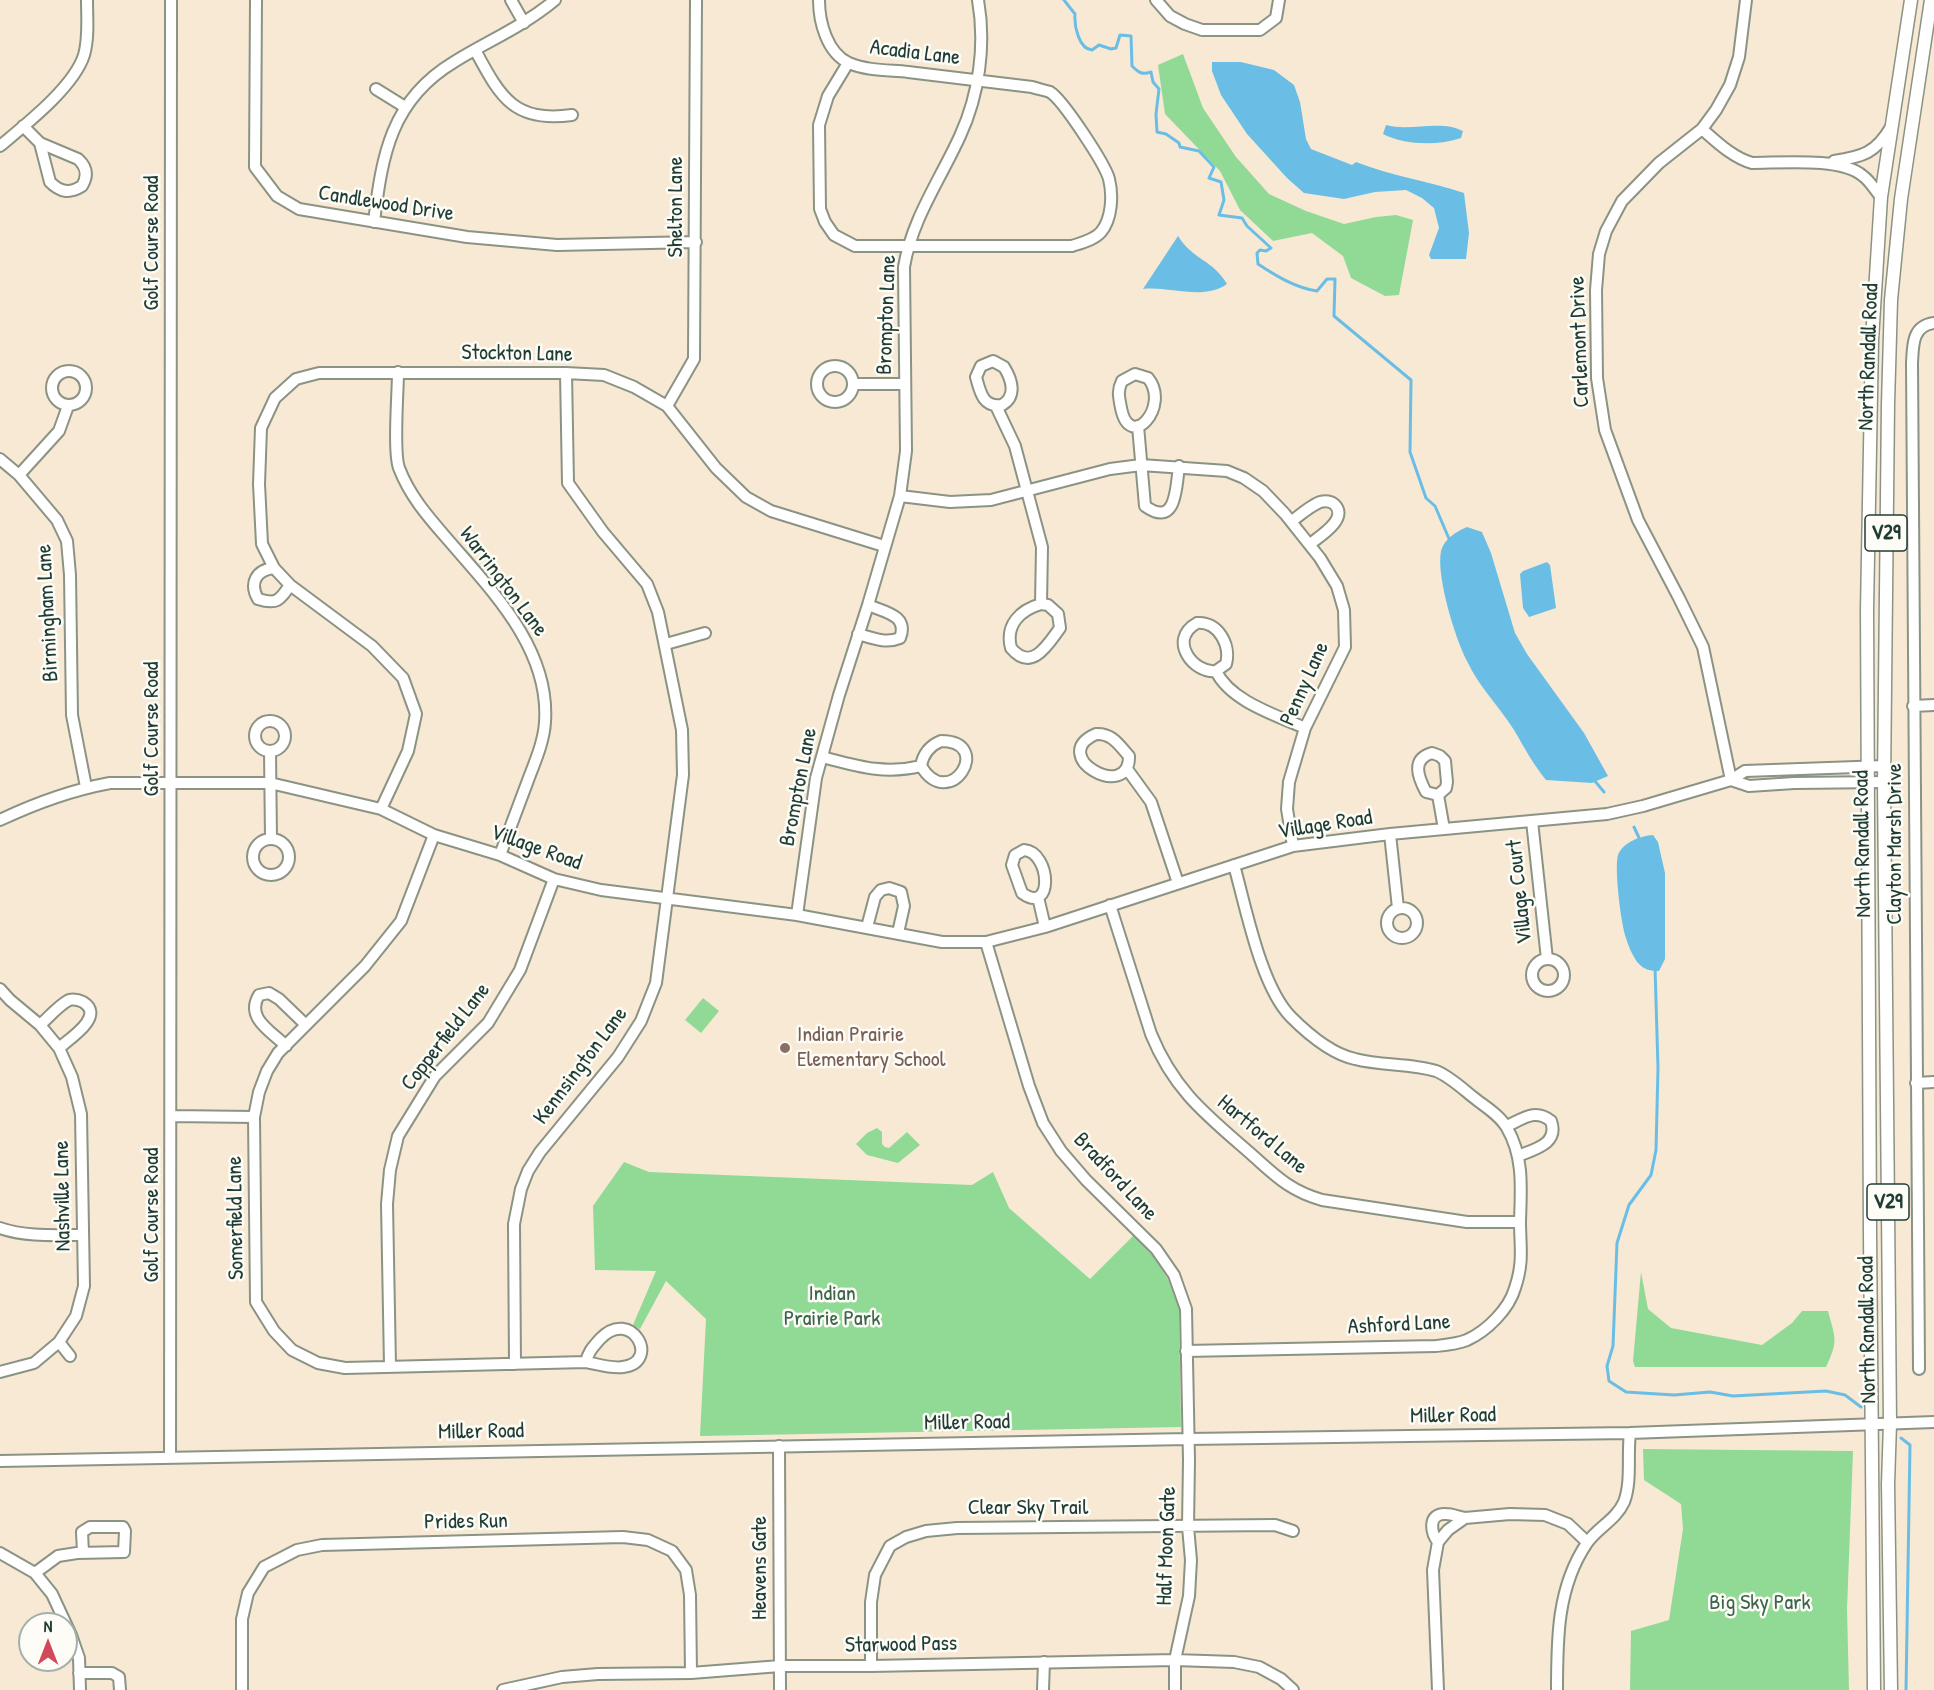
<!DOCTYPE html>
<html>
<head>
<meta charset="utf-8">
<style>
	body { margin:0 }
	#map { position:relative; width:1934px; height:1690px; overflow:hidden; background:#f7e9d4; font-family:"Patrick Hand",sans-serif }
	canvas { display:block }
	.north { position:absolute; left:18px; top:1612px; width:60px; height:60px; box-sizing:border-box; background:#fdfcf7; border:2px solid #a4b0a9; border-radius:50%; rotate:0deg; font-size:16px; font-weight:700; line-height:24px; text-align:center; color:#1f3d34 }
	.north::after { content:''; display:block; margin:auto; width:21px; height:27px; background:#d1495b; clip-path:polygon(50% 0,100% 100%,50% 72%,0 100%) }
</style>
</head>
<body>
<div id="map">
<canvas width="1934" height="1690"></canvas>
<div class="north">N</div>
</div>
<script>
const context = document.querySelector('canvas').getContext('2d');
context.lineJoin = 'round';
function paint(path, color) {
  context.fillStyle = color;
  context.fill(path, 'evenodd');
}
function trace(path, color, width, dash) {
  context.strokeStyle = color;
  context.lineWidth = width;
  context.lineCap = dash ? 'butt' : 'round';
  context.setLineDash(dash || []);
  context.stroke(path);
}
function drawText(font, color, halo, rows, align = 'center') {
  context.font = font + ' "Patrick Hand",sans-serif';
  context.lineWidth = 5;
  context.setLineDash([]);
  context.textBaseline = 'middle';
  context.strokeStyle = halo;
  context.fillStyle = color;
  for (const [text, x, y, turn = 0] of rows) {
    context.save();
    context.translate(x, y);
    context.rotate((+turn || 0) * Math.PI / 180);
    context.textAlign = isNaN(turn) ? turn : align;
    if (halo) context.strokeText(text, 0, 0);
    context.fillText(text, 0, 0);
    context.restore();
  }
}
paint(new Path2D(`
	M1183 54 1203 108 1236 157 1269 194 1306 211 1344 224 1376 217 1396 215 1413 220 1399 295 1385 296 1351 278 1343 256 1312 233 1273 241 1240 210 1220 171 1165 114 1158 65Z
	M703 998 719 1011 701 1033 685 1020Z
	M877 1128 882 1132V1144L885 1147 889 1148 907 1132 920 1145 898 1163 867 1155 856 1144 867 1133Z
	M624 1162 649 1172 972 1185 993 1172 1009 1208 1090 1279 1134 1235 1154 1257 1169 1281 1179 1307 1181 1427 700 1436 706 1319 666 1281 640 1329 633 1325 656 1271 595 1270 593 1206Z
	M1641 1272 1648 1309 1671 1328 1762 1345 1792 1323 1802 1311H1828C1835 1338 1839 1340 1826 1367H1635L1633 1361Z
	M1643 1449 1853 1451 1847 1609 1849 1690H1630L1631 1631 1669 1620 1683 1529 1681 1504 1644 1480Z`), '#90da95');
paint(new Path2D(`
	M1212 62H1241L1274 70 1294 85 1300 102 1306 139 1311 149 1352 165 1356 162C1391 176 1428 181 1464 193L1469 233 1466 259H1431L1429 255 1439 228 1434 208 1422 198 1406 190 1375 192 1344 199 1304 193 1287 178 1247 134 1221 95 1212 71Z
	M1386 125C1410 132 1440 119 1463 131L1461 138C1438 146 1404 145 1383 134Z
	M1178 236C1193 260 1212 259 1227 284 1203 301 1169 286 1143 289Z
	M1467 527 1482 532 1491 553 1515 633 1527 654 1584 733 1608 776 1592 783 1546 780C1533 764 1524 747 1514 730 1499 706 1479 687 1467 661 1455 638 1436 576 1441 551 1444 539 1457 531 1467 527Z
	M1547 562 1550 565 1556 608 1529 617 1523 608 1520 574 1523 571Z
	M1653 835 1658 842 1665 873V959L1659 971C1651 971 1644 970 1638 963 1633 957 1628 945 1626 938 1621 925 1614 867 1618 855 1623 842 1641 836 1653 835Z`), '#6abee6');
trace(new Path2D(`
	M1064 0 1075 14C1074 26 1079 49 1092 50L1099 45 1111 49 1116 48 1120 35 1131 36 1132 66C1139 73 1142 75 1151 72L1153 82 1159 89 1156 114 1157 132 1166 134 1179 143 1180 147 1199 151 1214 167 1209 178 1221 182 1224 200 1219 215 1242 218 1247 226 1271 248 1266 251 1260 250 1257 253 1258 264C1276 276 1296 288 1317 291L1327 279H1335L1334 316 1411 380 1410 452 1426 498 1435 506 1450 541
	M1594 780 1604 792
	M1634 827 1641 842
	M1655 967 1658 1068 1656 1150 1651 1175 1629 1205 1617 1243 1613 1346 1607 1366 1609 1381 1626 1392 1674 1395 1710 1392 1733 1396 1826 1391 1845 1395 1861 1407
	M1901 1438 1910 1445 1906 1690`), '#6abee6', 3);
const minor = new Path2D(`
	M256 0 255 167 277 196 299 209 467 237 557 245 696 242
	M511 0 524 23
	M819 0C819 22 827 53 849 63 868 71 889 70 908 72 950 77 991 82 1032 87 1038 89 1044 90 1050 92 1063 100 1105 164 1109 179 1113 195 1112 219 1101 232 1094 240 1081 243 1072 246H855L834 235 825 222 820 209 819 125 828 96 848 63
	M1156 0 1170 16 1185 24 1202 30H1260L1276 18 1279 0
	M475 50C500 96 513 123 572 115
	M376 89 405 107
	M23 126 40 143 78 159C87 167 88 176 82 186 69 194 60 192 50 182L40 143
	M1702 129C1717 142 1732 157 1752 163 1781 163 1841 157 1863 176 1870 181 1875 190 1881 197
	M0 146C25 125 74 87 84 55 89 38 87 18 87 0
	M1834 161C1862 157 1876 153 1891 127
	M374 222C382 155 391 100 454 62 488 41 524 26 555 0
	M993 361 1004 367C1012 380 1017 396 1002 405 983 408 980 392 976 377L981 366Z
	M817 384a18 18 0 1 1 36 0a18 18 0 1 1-36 0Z
	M52 388a17 17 0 1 1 34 0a17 17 0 1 1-34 0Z
	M398 372C398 393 393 451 399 468 410 497 430 519 450 542 494 593 550 650 545 722 544 742 534 764 527 783 518 807 509 831 500 855
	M1135 374 1148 378C1171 406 1130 453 1121 408 1119 397 1117 391 1122 381Z
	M854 384H904
	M667 406 694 359 696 0
	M996 406 1015 446 1042 547 1041 604
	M1138 426 1145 506C1177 529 1176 486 1179 466
	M0 459 19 475 57 520 67 541 70 575 72 715 86 787
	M19 475 59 431 68 406
	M900 496 950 502 991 500 1110 469 1141 465 1227 471 1244 478 1263 491 1285 514 1320 558 1337 586 1344 610 1345 647 1305 728 1289 782 1287 809 1293 846
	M1292 521C1300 515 1310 506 1320 502 1324 501 1330 501 1334 504 1350 518 1319 537 1310 544
	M274 568C256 570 249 583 258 599 277 605 280 600 290 585
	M1041 604 1048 605 1058 614 1060 628C1048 644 1032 673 1011 648 1005 625 1020 610 1041 604Z
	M1197 623C1218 621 1231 645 1226 664L1216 671C1194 674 1167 640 1197 623Z
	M858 634C872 638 886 644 900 638 909 615 884 612 868 605
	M666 644 705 633
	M1216 671C1230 701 1276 715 1305 728
	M1913 706 1934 705
	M255 736a15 15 0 1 1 30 0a15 15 0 1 1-30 0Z
	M1096 734C1112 733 1119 745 1129 756 1130 803 1046 756 1096 734Z
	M941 741C995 741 950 814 921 766 923 754 929 746 941 741Z
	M270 751 271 839
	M1432 753 1440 756 1445 761 1447 782 1446 788 1438 795 1426 792C1418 777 1411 759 1432 753Z
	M822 757C857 766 884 775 921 766
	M1127 769 1151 802 1178 883
	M1731 780 1703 647 1679 598 1638 520 1605 430 1597 378 1596 290 1599 254 1606 231 1622 201 1659 163 1702 129 1716 110 1730 85 1739 57 1746 0
	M1731 780 1749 786 1794 783 1884 782
	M1438 795 1444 829
	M381 809 408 751 416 714 403 678 372 646 290 585 274 568 262 544 259 484 261 428 275 398 296 379 319 373H566L604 375 634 387 667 406 716 468 746 497 771 511 884 546
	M0 820C36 803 72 790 110 783H270L381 809 434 835 500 855 554 879 601 890 797 915 942 942H986L1045 927 1293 846 1390 834 1607 814 1643 806 1731 780 1745 771 1884 766
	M1532 821 1547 959
	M1390 834 1398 908
	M434 835 401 921 365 966 278 1053 267 1071 259 1092 254 1117 256 1302 274 1331 292 1350 318 1363 345 1368 586 1362C597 1364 612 1369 623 1367 662 1362 631 1306 600 1339 593 1347 588 1352 586 1362
	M253 857a18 18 0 1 1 36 0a18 18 0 1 1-36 0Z
	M1024 850C1051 852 1054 916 1022 893L1012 865 1015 855Z
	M1038 897 1045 927
	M1110 905 1151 1034C1174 1090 1205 1114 1250 1153 1275 1175 1288 1190 1322 1200L1467 1222H1520
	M1387 923a15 15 0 1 1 30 0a15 15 0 1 1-30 0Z
	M797 915 816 778 839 695 868 605 900 496 906 451 904 267C912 219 940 180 960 136 979 95 986 45 978 0
	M867 927 875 897 881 890 889 888 901 892 904 906 898 933
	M986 942 1029 1086 1043 1123 1061 1151 1086 1180 1156 1249 1174 1275 1186 1309 1189 1460 1188 1527 1191 1560 1189 1596 1175 1660V1690
	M1532 975a16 16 0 1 1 32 0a16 16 0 1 1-32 0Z
	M0 989 10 1000 40 1025 59 1048 72 1077 81 1114 84 1286 76 1316 59 1342 34 1363 0 1372
	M40 1025C48 1018 59 1005 69 1000 73 999 79 1000 83 1002 106 1016 69 1039 59 1048
	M286 1046C271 1031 245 1018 259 995L269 993 279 999 306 1025
	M1916 1083 1934 1082
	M171 1116 254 1117
	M1507 1126C1523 1119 1535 1108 1551 1121 1559 1144 1535 1149 1518 1156
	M0 1228C26 1237 55 1235 83 1235
	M59 1342 70 1356
	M1186 1351 1436 1346C1446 1345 1457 1344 1467 1340 1487 1331 1509 1309 1515 1288 1524 1261 1520 1247 1520 1221 1521 1189 1524 1157 1507 1128 1500 1115 1484 1106 1473 1097 1463 1089 1449 1076 1436 1071 1410 1063 1382 1066 1355 1059 1332 1054 1308 1034 1291 1017 1261 987 1246 908 1234 865
	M515 1364 514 1224 521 1189 528 1171 540 1152 618 1057 641 1021 656 983 683 775 682 730 658 612 647 584 603 532 568 483 566 373
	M390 1366 387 1204 390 1170 398 1136 435 1076 488 1023 520 970 554 879
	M1919 1369 1912 363C1913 345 1912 326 1934 323
	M779 1446 780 1690
	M170 1458 171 0
	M0 1461 1188 1439 1630 1433 1934 1422
	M1438 1542C1431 1533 1427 1513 1446 1514 1452 1514 1459 1517 1465 1518
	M0 1553 35 1573 52 1594 71 1635 79 1658 80 1690
	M35 1573 58 1556 77 1553 124 1552 125 1531 123 1527H90L82 1532 83 1553
	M871 1666V1602L875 1575 890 1546 906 1537 926 1531 957 1528 1275 1525 1293 1531
	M79 1673H112L119 1677 120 1690
	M242 1690V1619L248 1593 264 1567 297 1550 322 1545 623 1537 648 1540 672 1551 686 1570 690 1595 691 1673
	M503 1690 562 1677 598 1674 691 1673 780 1666H871L1175 1660 1234 1662 1259 1667 1281 1679 1293 1690
	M1043 1690 1044 1662
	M1438 1690 1433 1570 1438 1542 1448 1530 1465 1518 1510 1514 1545 1515 1568 1524 1587 1542
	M1557 1690C1557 1639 1557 1587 1587 1543 1597 1528 1616 1520 1624 1502 1632 1481 1627 1455 1630 1433`);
const major = new Path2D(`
	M1874 1690 1870 1233 1867 610 1872 340 1881 197 1911 0
	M1891 1690 1888 1484 1890 1423 1884 782 1888 404 1891 300 1901 199 1931 0`);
trace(minor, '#8b9384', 14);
trace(major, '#8b9384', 15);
trace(minor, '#fff', 10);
trace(major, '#fff', 12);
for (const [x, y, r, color] of [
	[785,1048,6,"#8d6e63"]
]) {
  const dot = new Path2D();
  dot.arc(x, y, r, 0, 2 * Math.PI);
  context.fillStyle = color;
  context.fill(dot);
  trace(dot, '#fdfcf7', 2);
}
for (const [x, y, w] of [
	[1886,533,42],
	[1888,1202,42]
]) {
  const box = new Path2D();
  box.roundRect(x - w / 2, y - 18, w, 36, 4.5);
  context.fillStyle = '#fdfcf7';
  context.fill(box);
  trace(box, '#1f3d34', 1.5);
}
drawText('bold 21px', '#1f3d34', null, [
	["V29",1886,533],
	["V29",1888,1202]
]);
drawText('22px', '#1f3d34', '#fdfcf7', [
	["Acadia Lane",915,53,7],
	["Candlewood Drive",386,204,9],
	["Shelton Lane",676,207,-90],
	["Golf Course Road",152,243,-90],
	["Brompton Lane",887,315,-88],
	["Carlemont Drive",1580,342,-92],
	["Stockton Lane",517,354,1],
	["North Randall Road",1869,357,-88],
	["Warrington Lane",503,582,53],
	["Birmingham Lane",48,613,-93],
	["Penny Lane",1305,684,-66],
	["Golf Course Road",152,729,-90],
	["Brompton Lane",799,787,-79],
	["Village Road",1325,825,-9],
	["North Randall Road",1863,844,-91],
	["Clayton Marsh Drive",1895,844,-90],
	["Village Road",536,848,20],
	["Village Court",1520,892,-96],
	["Copperfield Lane",446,1037,-52],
	["Kennsington Lane",581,1066,-53],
	["Hartford Lane",1262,1135,40],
	["Bradford Lane",1115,1177,47],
	["Nashville Lane",63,1196,-91],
	["Golf Course Road",152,1215,-90],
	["Somerfield Lane",236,1218,-91],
	["Ashford Lane",1399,1325,-3],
	["North Randall Road",1868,1330,-91],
	["Miller Road",1453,1416,-1],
	["Miller Road",967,1423,-1],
	["Miller Road",481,1432,-1],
	["Clear Sky Trail",1028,1508],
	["Prides Run",466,1522,-1],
	["Half Moon Gate",1167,1546,-88],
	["Heavens Gate",760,1568,-90],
	["Starwood Pass",901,1645,-1]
]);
drawText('22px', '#785e54', '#fdfcf7', [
	["Indian Prairie",797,1035],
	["Elementary School",797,1060]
], 'left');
drawText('22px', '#3b644c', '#fdfcf7', [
	["Indian",832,1294],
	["Prairie Park",832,1319],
	["Big Sky Park",1760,1603]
]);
</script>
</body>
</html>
